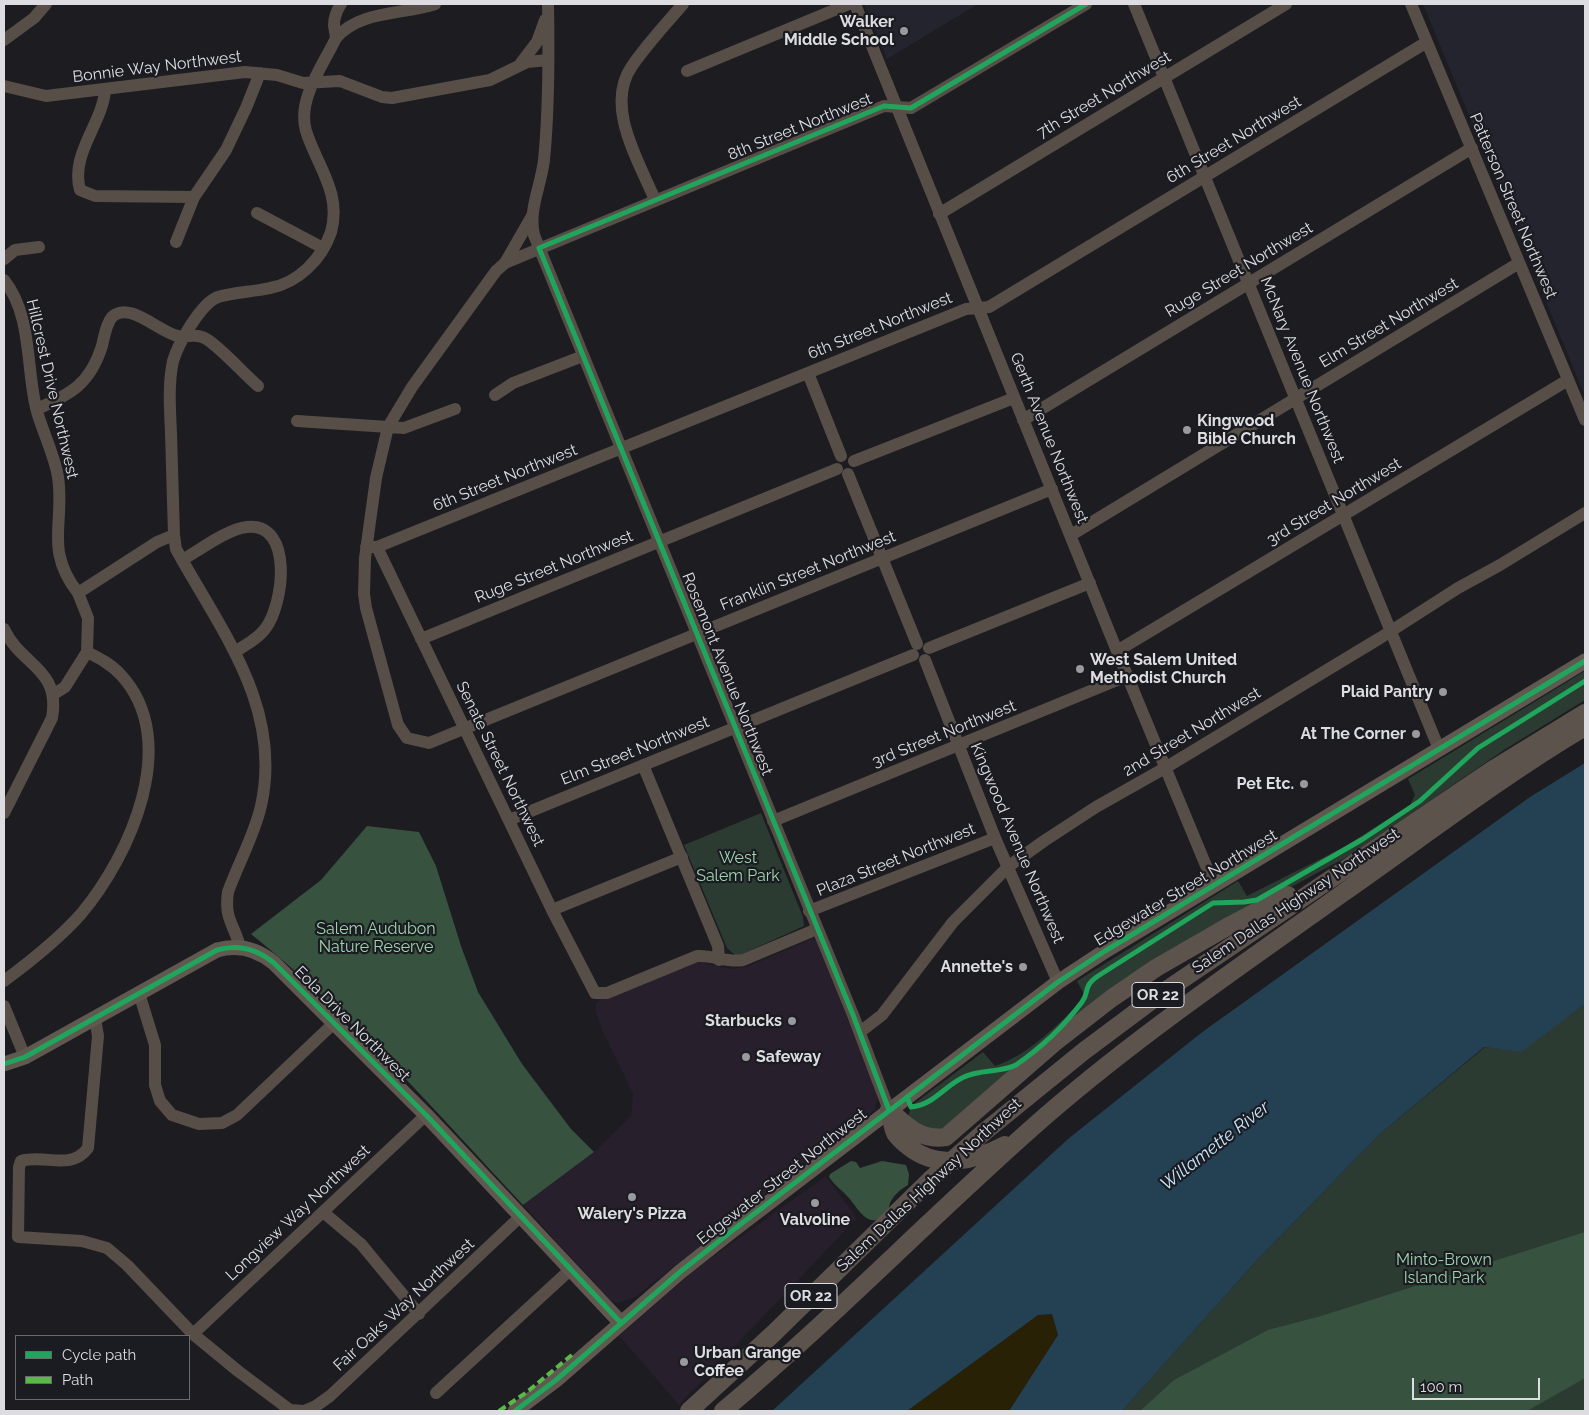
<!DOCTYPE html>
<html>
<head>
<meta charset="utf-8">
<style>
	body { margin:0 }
	#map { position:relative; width:1589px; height:1415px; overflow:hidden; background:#1c1c21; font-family:Raleway,sans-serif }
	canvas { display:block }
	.frame { position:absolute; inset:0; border:5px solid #dddde1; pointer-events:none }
	.legend { position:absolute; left:15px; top:1335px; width:175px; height:65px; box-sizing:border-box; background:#1b1b22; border:1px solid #69696e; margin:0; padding:6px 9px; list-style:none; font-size:15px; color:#dddde1 }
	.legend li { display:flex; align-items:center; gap:10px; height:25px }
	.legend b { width:25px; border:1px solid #69696e }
	.scale { position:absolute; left:1412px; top:1378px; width:128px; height:22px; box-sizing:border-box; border:2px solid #dddde1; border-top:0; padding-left:6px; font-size:15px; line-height:18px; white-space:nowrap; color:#dddde1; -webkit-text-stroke:4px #1b1b22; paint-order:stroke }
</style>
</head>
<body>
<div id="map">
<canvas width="1589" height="1415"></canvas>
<div class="frame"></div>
<ul class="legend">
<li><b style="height:6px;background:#20a55d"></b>Cycle path</li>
<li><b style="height:6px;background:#58b947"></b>Path</li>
</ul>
<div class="scale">100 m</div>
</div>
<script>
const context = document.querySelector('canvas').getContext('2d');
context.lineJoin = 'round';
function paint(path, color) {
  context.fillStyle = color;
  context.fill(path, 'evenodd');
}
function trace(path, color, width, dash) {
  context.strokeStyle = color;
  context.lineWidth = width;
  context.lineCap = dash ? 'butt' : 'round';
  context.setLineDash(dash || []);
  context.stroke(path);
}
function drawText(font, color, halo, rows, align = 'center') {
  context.font = font + ' Raleway,sans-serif';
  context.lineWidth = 4.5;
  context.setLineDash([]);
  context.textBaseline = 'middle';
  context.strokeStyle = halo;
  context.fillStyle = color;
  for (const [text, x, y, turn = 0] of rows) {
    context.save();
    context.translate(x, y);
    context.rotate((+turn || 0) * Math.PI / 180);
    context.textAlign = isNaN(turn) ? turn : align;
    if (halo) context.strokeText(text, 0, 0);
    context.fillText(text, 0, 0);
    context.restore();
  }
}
paint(new Path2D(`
	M812 939 816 941 878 1094 875 1110 635 1297 618 1303 610 1300 523 1205 594 1152 631 1116 633 1094 602 1030 596 1013V1004L603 997 699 962 731 969 746 967Z
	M826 1176 857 1218 679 1405 619 1336 693 1271Z`), '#271f2b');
paint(new Path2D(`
	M864 4H978L887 59Z
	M1423 4H1585V396Z`), '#24242f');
paint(new Path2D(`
	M1585 671V700L1504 750 1352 854 1212 930 945 1130 930 1131 908 1118 911 1106 983 1052 995 1066C1030 1054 1057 1025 1083 1000L1085 996 1077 981 1238 881 1247 896 1344 847 1410 805 1415 795 1408 779Z
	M761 813 803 917 804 926 742 954 735 955 727 948 684 845Z
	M1585 1004V1411H1122L1258 1259 1380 1134 1485 1047 1521 1051Z`), '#2c3b31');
paint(new Path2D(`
	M367 826 419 832 436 866 461 946 478 992 522 1064 571 1129 594 1152 523 1205C436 1112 351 1014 251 934L321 880Z
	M851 1161 856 1162 860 1168 882 1161 906 1165 909 1174 908 1185C901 1189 895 1194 891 1201 889 1204 889 1210 887 1212 869 1234 857 1206 848 1197 842 1190 834 1185 829 1177L830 1174Z
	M1585 1232V1378L1527 1411H1140L1174 1380 1268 1330 1321 1316Z`), '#37523f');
paint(new Path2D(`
	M1052 1314 1058 1335 1009 1411H907L1038 1315Z`), '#292106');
paint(new Path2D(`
	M1585 763V1004L1521 1052 1484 1047 1380 1134 1258 1259 1122 1411H1009L1058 1335 1052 1314 1038 1315 907 1411H772L1068 1139 1201 1033 1530 797Z`), '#244154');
trace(new Path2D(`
	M548 4C549 56 549 109 544 160 541 186 528 210 534 235L853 1015 889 1110
	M855 4 1117 651 1214 885
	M1134 4 1439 749
	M1411 4 1585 420
	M336 38C360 10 403 15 435 4
	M4 40 34 18 46 4
	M521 63 537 42 545 20
	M687 71 849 4
	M4 86 46 96 245 72 277 75 303 83 340 81 382 97 392 98 490 80 527 62 548 60
	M105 91C102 124 70 154 80 190L95 196 194 197
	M655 200C639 161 604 106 632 66 647 44 666 24 683 4
	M257 213 323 248
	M939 214 1286 4
	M176 242 194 197 226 150 246 108 260 73
	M4 259 15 250 39 247
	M505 263 532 216
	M4 280C32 315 26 366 36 408 42 431 54 453 58 477 65 524 44 549 78 593
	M808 373 841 456
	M495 395 513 383 583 356
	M37 409C71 394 90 384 102 346 104 337 106 324 112 317 129 300 160 333 178 336 189 337 198 333 208 340 226 353 242 372 258 386
	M1023 420 1472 148
	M297 421 404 428 455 409
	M854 461 1014 398
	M848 474 917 644
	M1052 489 429 743 407 738 398 725 366 608 364 594 365 558 376 478 388 427 412 387 496 271 505 263 884 106 911 108 1086 4
	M1071 535 1519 263
	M366 547H377L966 309 989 307 1427 42
	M377 547 552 910 595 993H607L697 956C714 955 727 963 743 960L817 929
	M182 560C200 550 227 529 247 527 294 522 284 605 265 629 258 639 245 645 235 652
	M4 629C21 666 61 668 52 718L4 813
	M421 639 837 469
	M929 648 1090 583
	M1117 651 1568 380
	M925 660 995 838 1058 982
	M54 694 65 687 87 652 88 618 78 593 157 542 174 535
	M643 765 718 946 719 960
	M509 820 913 655
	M773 821 1127 676
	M552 910 682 857
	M809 911 995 838
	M240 947C234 924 224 919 228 892 238 864 254 836 261 806 283 707 221 631 176 549L174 535C173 501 172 467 171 433 170 409 168 384 173 361 178 344 201 303 218 297 234 292 253 292 270 288 298 283 322 259 331 232 342 193 317 166 306 131 297 100 322 67 335 40 337 35 334 30 334 25 334 17 337 10 341 4
	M4 981C31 961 58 940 81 914 130 856 182 741 121 675 111 664 99 658 87 652
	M139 993 155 1045V1085L160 1101 172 1115 199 1124 222 1123 237 1115 334 1023
	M4 1006 25 1057
	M95 1018 98 1036 88 1148C71 1171 45 1154 21 1161L19 1167 18 1237 82 1241 107 1248 127 1265 193 1334 238 1371 290 1410 304 1411 316 1406 330 1396 521 1216
	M860 1032 882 1015 953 922 1009 866 1044 841 1096 807 1165 768 1380 638 1458 588 1500 565 1585 513
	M323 1212 361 1244 419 1314
	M193 1334 426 1115
	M436 1393 571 1269`), '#564e47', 12);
trace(new Path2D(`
	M4 1064 25 1057 217 950C238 944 257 949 274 963L426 1115 621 1323
	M515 1411 556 1380 680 1272 733 1230 1058 982 1105 951 1585 661`), '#61584f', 15);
trace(new Path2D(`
	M889 1110C907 1126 920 1141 946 1137L1054 1043 1112 998 1156 968 1227 927 1288 895
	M889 1110C891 1117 892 1126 895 1133 898 1138 904 1143 909 1147 938 1170 975 1161 1005 1145
	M983 1133 1084 1051 1159 995 1492 770 1585 713
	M689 1411 774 1333 931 1179
	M723 1411C830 1321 928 1220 1033 1127 1130 1041 1238 968 1343 893 1423 837 1501 777 1585 727`), '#5d534d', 18);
trace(new Path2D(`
	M931 1179 983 1133`), '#5d534d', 18);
trace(new Path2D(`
	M499 1411 527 1392 573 1354`), '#58b947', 4, [8, 4]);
trace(new Path2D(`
	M4 1064 25 1057 217 950C238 944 257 949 274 963L426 1115 621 1323
	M907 1097 911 1107C934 1105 944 1086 964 1077 981 1069 1000 1073 1016 1065 1042 1047 1064 1026 1082 1002 1090 992 1082 987 1098 976L1213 903 1244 902 1257 900 1363 839 1420 801 1478 748 1585 681
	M889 1110 853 1015 539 248 884 106 911 108 1086 4
	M515 1411 556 1380 680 1272 733 1230 1058 982 1105 951 1585 661`), '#20a55d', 5);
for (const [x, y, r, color] of [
	[904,31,5,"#99999e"],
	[1187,430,5,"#99999e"],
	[1080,669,5,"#99999e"],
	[1443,692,5,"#99999e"],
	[1416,734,5,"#99999e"],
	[1304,784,5,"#99999e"],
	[1023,967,5,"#99999e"],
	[792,1021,5,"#99999e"],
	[746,1057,5,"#99999e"],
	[632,1197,5,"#99999e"],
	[815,1203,5,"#99999e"],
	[684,1362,5,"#99999e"]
]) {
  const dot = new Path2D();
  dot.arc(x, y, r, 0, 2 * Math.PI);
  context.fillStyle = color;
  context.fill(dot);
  trace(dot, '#1b1b22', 2);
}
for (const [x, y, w] of [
	[1158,995,52],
	[811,1296,52]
]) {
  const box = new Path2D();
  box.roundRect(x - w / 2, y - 12.5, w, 25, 4);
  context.fillStyle = '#1b1b22';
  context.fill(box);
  trace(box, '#dddde1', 1);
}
drawText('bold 15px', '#dddde1', null, [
	["OR 22",1158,995],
	["OR 22",811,1296]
]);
drawText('bold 16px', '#dddde1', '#1b1b22', [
	["Walker",894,22],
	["Middle School",894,40],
	["Kingwood",1197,421,"left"],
	["Bible Church",1197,439,"left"],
	["West Salem United",1090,660,"left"],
	["Methodist Church",1090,678,"left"],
	["Plaid Pantry",1433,692],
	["At The Corner",1406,734],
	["Pet Etc.",1294,784],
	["Annette's",1013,967],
	["Starbucks",782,1021],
	["Safeway",756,1057,"left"],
	["Walery's Pizza",632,1214,"center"],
	["Valvoline",815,1220,"center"],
	["Urban Grange",694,1353,"left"],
	["Coffee",694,1371,"left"]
], 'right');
drawText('16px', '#dddde1', '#1b1b22', [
	["Bonnie Way Northwest",157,67,-7],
	["7th Street Northwest",1104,95,-31],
	["8th Street Northwest",800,127,-22],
	["6th Street Northwest",1234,140,-31],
	["Patterson Street Northwest",1513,206,67],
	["Ruge Street Northwest",1239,270,-31],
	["Elm Street Northwest",1389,323,-31],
	["6th Street Northwest",880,326,-22],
	["McNary Avenue Northwest",1302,370,68],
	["Hillcrest Drive Northwest",52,389,77],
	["Gerth Avenue Northwest",1049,438,68],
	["6th Street Northwest",505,478,-22],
	["3rd Street Northwest",1334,502,-31],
	["Ruge Street Northwest",554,567,-22],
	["Franklin Street Northwest",808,571,-22],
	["Rosemont Avenue Northwest",727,674,68],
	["2nd Street Northwest",1192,732,-31],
	["3rd Street Northwest",944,734,-22],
	["Elm Street Northwest",635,751,-22],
	["Senate Street Northwest",500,764,64],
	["Kingwood Avenue Northwest",1017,843,67],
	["Plaza Street Northwest",896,860,-22],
	["Edgewater Street Northwest",1186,888,-31],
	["Salem Dallas Highway Northwest",1296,901,-34],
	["Eola Drive Northwest",352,1024,45],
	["Edgewater Street Northwest",782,1177,-38],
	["Salem Dallas Highway Northwest",929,1185,-43],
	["Longview Way Northwest",298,1213,-43],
	["Fair Oaks Way Northwest",404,1305,-43]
]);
drawText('16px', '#9ed6ad', '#1b1b22', [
	["West",738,858],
	["Salem Park",738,876],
	["Salem Audubon",376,929],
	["Nature Reserve",376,947],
	["Minto-Brown",1444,1260],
	["Island Park",1444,1278]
]);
drawText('italic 18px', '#c4e7ff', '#1b1b22', [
	["Willamette River",1215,1146,-38]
]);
</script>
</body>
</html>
